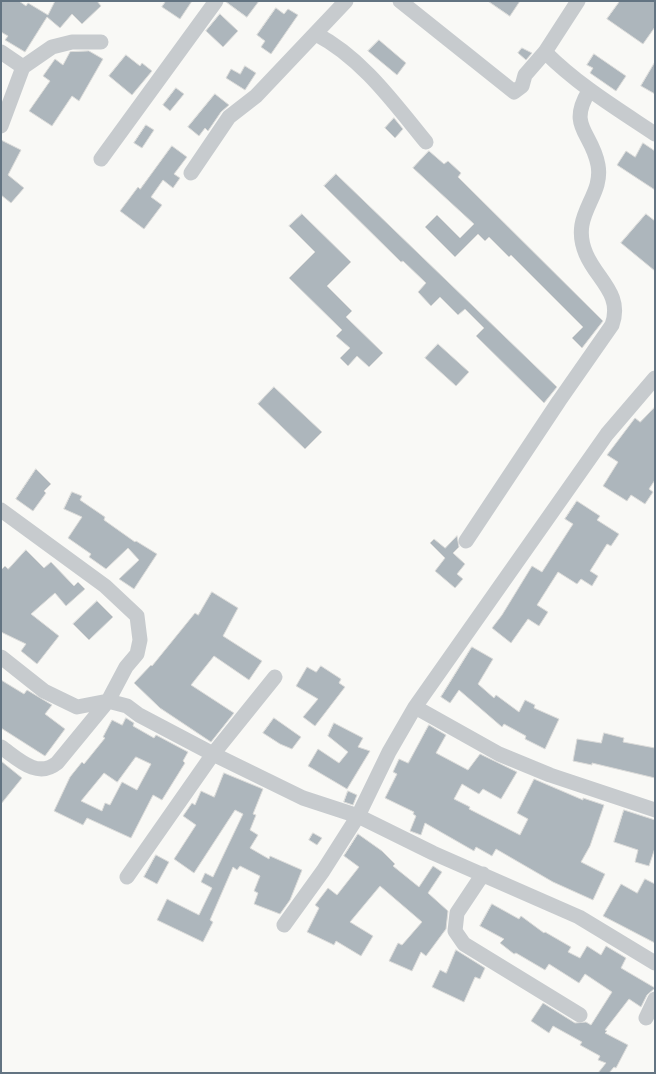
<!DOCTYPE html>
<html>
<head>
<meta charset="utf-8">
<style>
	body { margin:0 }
	#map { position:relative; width:656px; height:1074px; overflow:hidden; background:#f9f9f6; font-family:"Noto Sans",sans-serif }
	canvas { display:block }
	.frame { position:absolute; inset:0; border:2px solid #637482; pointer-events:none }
</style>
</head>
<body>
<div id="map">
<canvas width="656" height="1074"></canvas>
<div class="frame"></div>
</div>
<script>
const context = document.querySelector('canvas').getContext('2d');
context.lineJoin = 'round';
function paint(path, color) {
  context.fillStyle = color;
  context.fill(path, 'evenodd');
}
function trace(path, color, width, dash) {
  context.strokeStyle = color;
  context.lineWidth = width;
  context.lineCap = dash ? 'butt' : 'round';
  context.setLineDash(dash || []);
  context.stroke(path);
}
const building = new Path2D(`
	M1 1H19L26 6 28 3 48 15 55 1H97L101 6 82 24 72 14 60 28 47 17 25 52 5 40 8 36 1 32Z
	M166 1H192L180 19 162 7Z
	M225 1H259L247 17Z
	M488 1H520L510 16Z
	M620 1H655V27L643 44 607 19Z
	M276 8 284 14 288 9 298 15 271 54 261 47 265 41 257 35Z
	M220 14 238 31 223 47 206 31Z
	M379 40 406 63 397 75 368 51Z
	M522 48 532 53 526 60 518 53Z
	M89 51 103 59 79 101 72 96 52 126 29 111 50 81 43 76 55 59 63 65 70 52Z
	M594 54 626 76 616 91 590 73 593 68 587 65Z
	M126 55 140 66 142 63 152 71 132 95 109 76Z
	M655 62V94L641 86Z
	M245 66 256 73 245 90 226 78 231 69 240 74Z
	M176 88 184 94 170 111 163 105Z
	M215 94 229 105 221 112 208 131 205 128 199 136 188 127Z
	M394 118 403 129 395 138 385 128Z
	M146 125 154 130 142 148 134 143Z
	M1 140 21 150 8 175 24 188 11 203 1 195Z
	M643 143 655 151V190L617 165 626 151 635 157Z
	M172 146 187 157 174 174 180 178 173 188 163 180 151 197 162 205 144 229 120 211 138 187 140 189Z
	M429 151 444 164 448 161 461 173 458 177 603 321 582 348 572 338 583 327 511 255 509 257 489 237 485 241 478 234 455 257 425 227 437 215 460 238 474 224 413 168Z
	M336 174 557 387 544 403 476 336 484 328 465 309 458 315 440 297 431 306 418 292 426 283 403 261 401 262 324 186Z
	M302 214 351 262 327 286 352 311 346 317 383 353 369 367 357 356 348 366 340 358 350 348 336 336 342 330 289 278 315 252 289 226Z
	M646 214 655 221V271L621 243Z
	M438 344 469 372 456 386 425 358Z
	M274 387 322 432 305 449 258 404Z
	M655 407V480L649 489 653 492 645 504 631 495 627 501 603 486 618 462 607 455 635 418 640 422Z
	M36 469 51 484 44 491 46 493 33 511 16 499Z
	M72 492 82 496 80 500 105 517 104 520 135 542 136 541 157 554 134 589 119 579 139 560 128 548 106 569 89 557 91 554 68 538 82 517 64 509Z
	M577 501 600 516 597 520 619 534 611 546 607 544 590 571 598 576 592 586 581 579 577 584 558 572 537 605 548 612 539 626 528 619 511 643 492 628 502 615 532 566 542 572 573 524 565 519Z
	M457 536 459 547 453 553 465 564 457 574 463 579 455 588 435 571 445 558 430 543 434 539 445 548Z
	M26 550 44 568 51 562 74 586 78 582 85 589 66 606 55 593 31 614 59 636 37 664 21 651 26 644 1 632V570L5 566 8 569Z
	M212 592 238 608 223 636 262 661 249 680 214 656 191 685 234 713 211 742 160 708 134 683 151 665 152 666 195 613 198 615Z
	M97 601 113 617 89 640 73 624Z
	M472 647 493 659 478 684 494 698 496 695 519 712 525 700 535 705 534 708 559 719 545 749 525 739 526 736 504 724 502 727 459 690 450 703 441 697Z
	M321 666 341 679 339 683 345 687 315 726 303 717 318 699 296 686 307 667 316 672Z
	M1 680 24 694 27 690 52 705 45 714 65 729 45 756 1 728Z
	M126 718 134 723 133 726 154 738 156 735 188 752 183 761 185 763 162 800 153 795 131 838 87 818 83 825 54 811 70 777 82 762 84 764 105 738 103 737 112 720 122 725ZM136 757 151 764 137 790 122 782 110 805 105 803 102 811 81 801 104 773 117 782Z
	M274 718 301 737 292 749 280 744 263 733Z
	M334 723 363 738 358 747 370 751 347 789 308 766 318 749 339 763 348 752 328 736Z
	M429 725 446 735 436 753 468 770 480 754 517 772 501 799 483 789 479 794 462 784 454 799 470 807 469 809 520 835 528 819 517 813 534 779 583 800V798L604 805 590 846 581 862 605 874 593 900 553 882 496 849 492 856 476 847 474 851 425 823 421 835 410 831 416 816 413 814 414 812 385 798 397 774 393 772 399 759 408 763Z
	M604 733 624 738 623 742 655 748V778L592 763V765L573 761 577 739 601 743Z
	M1 761 22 778 1 804Z
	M224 773 263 789 253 814 256 815 250 830 258 835 250 848 269 859 270 856 302 870 290 900 280 914 254 904 258 893 254 891 260 876 240 866 237 870 233 867 210 920 213 922 203 942 157 920 167 899 199 915 212 888 201 882 205 873 213 877 243 814 235 810 194 873 174 859 196 825 183 816 192 803 195 805 201 791 214 797Z
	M348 791 357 795 353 805 344 802Z
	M624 810 655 820V848L649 866 635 862 638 850 614 842Z
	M313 833 322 838 317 845 309 840Z
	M358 834 382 851 395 864 393 866 419 887 433 866 442 872 428 893 448 911 446 929 426 956 421 952 412 971 389 961 398 943 402 945 422 922 380 886 350 922 373 936 361 956 336 941 334 945 307 932 319 908 315 905 328 888 337 895 359 867 344 856Z
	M156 855 169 862 157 884 144 877Z
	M645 879 655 884V943L603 916 621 884 637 893Z
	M492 904 519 919 521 916 544 933 545 932 571 947 568 952 580 958 587 946 601 955 606 946 626 958 621 968 655 988 647 995 641 1007 629 999 605 1030 607 1031 605 1033 628 1045 616 1068 614 1067 609 1073H598L606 1063 598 1060 600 1056 580 1045 582 1042 553 1026 549 1033 531 1021 543 1003 575 1023 586 1022 591 1025 612 992 585 974 579 983 549 964 545 970 516 953 514 954 500 943 504 939 480 926Z
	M456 950 485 968 480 979 475 977 464 1002 432 987 440 970 446 973Z`);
paint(building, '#adb6bc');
trace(building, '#dbdbd9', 1);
trace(new Path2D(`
	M400 1 514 92 522 86 525 75 545 52 578 1
	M316 34C362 58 394 103 426 142
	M1 52 23 67
	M545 52C578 85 616 108 655 134
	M1 126 23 67 52 47 72 42H101
	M101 159 216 1
	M191 173 229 117 256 96 346 1
	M1 510 105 586 137 616 140 640 137 654 126 667 108 701 57 763C37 779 18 759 1 747
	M466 541 559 401 612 325C623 294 597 280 586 254 569 214 604 198 598 165 592 132 567 127 589 91
	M1 657 44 691 77 707 108 701 127 706 139 715 213 754 303 798 358 816 433 853 579 917 655 963
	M415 707 499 754 550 775 655 810
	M483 874 457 913 455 931 464 944 580 1015
	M127 877 213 754 275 677
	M284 925 323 871 358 816 389 752 415 707 607 434 655 378
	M646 1018 655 999`), '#c7cbce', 15);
</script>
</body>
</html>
